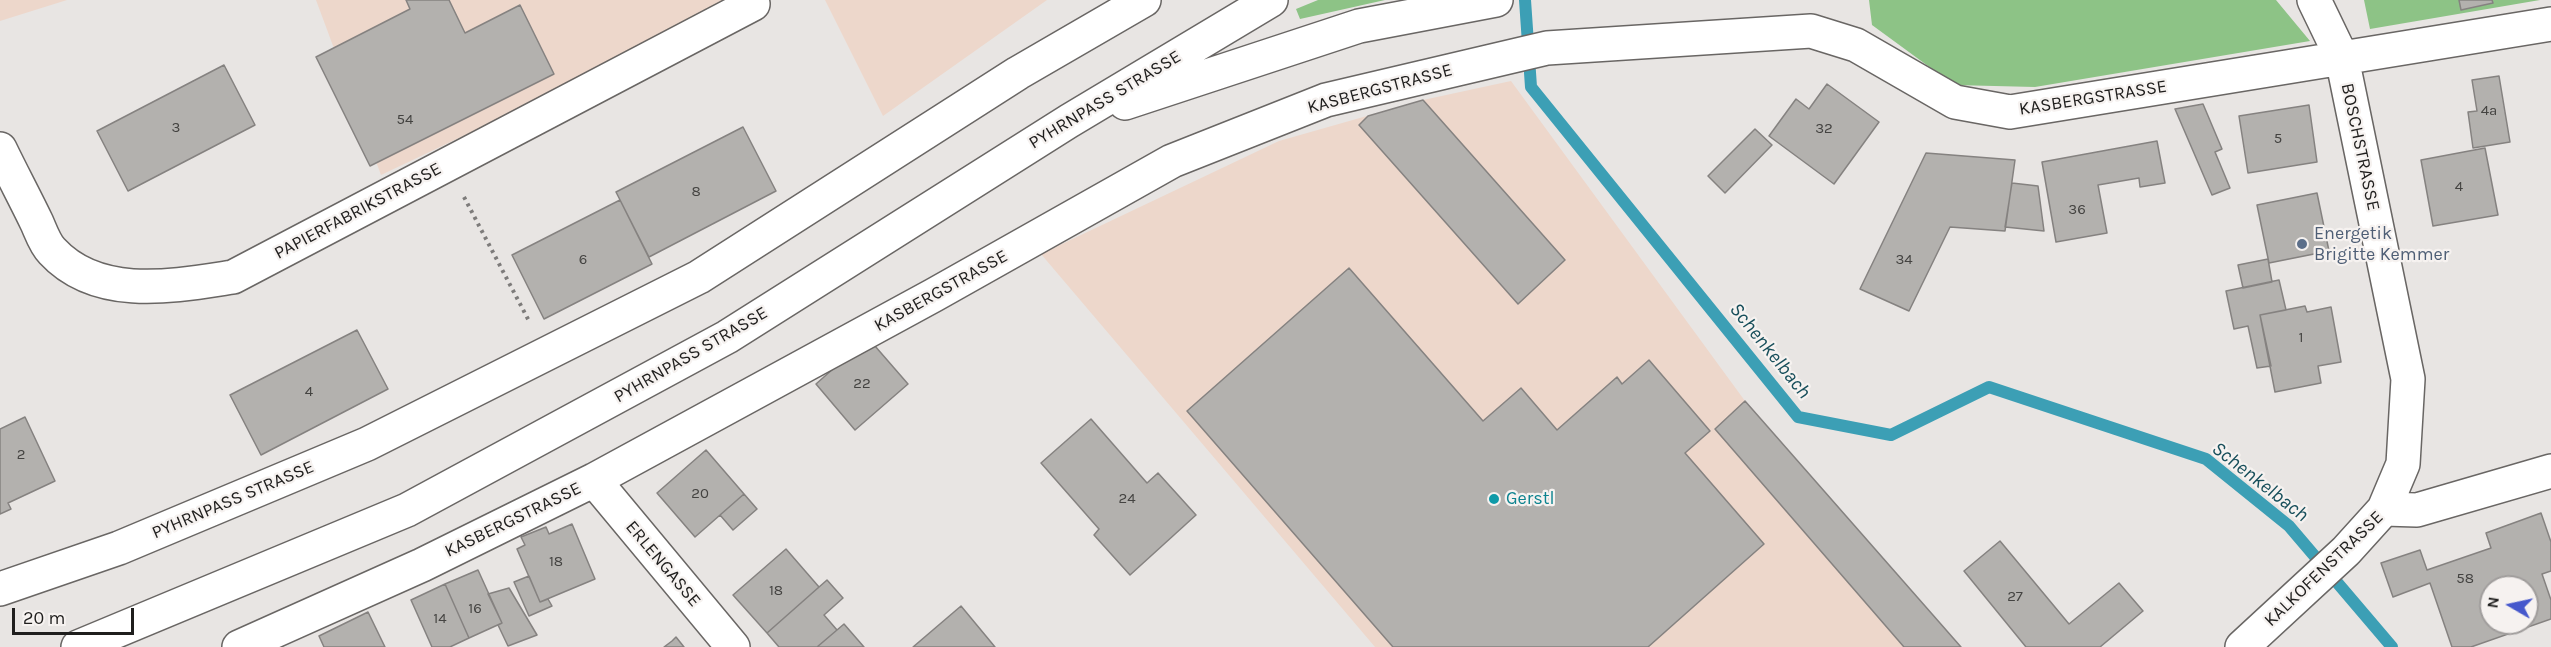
<!DOCTYPE html>
<html>
<head>
<meta charset="utf-8">
<style>
	body { margin:0 }
	#map { position:relative; width:2551px; height:647px; overflow:hidden; background:#e8e5e3; font-family:Karla,sans-serif }
	canvas { display:block }
	.north { position:absolute; left:2479px; top:575px; width:60px; height:60px; box-sizing:border-box; background:#f6f2f0; border:2px solid #a09d9c; border-radius:50%; rotate:279deg; font-size:16px; font-weight:700; line-height:24px; text-align:center; color:#1f1e1d }
	.north::after { content:''; display:block; margin:auto; width:21px; height:27px; background:#4658cc; clip-path:polygon(50% 0,100% 100%,50% 72%,0 100%) }
	.scale { position:absolute; left:12px; top:608px; width:122px; height:27px; box-sizing:border-box; border:3px solid #1f1e1d; border-top:0; padding-left:8px; font-size:18px; line-height:21px; white-space:nowrap; color:#1f1e1d; -webkit-text-stroke:4px #f6f2f0; paint-order:stroke }
</style>
</head>
<body>
<div id="map">
<canvas width="2551" height="647"></canvas>
<div class="north">N</div>
<div class="scale">20 m</div>
</div>
<script>
const context = document.querySelector('canvas').getContext('2d');
context.lineJoin = 'round';
function paint(path, color) {
  context.fillStyle = color;
  context.fill(path, 'evenodd');
}
function trace(path, color, width, dash) {
  context.strokeStyle = color;
  context.lineWidth = width;
  context.lineCap = dash ? 'butt' : 'round';
  context.setLineDash(dash || []);
  context.stroke(path);
}
function drawText(font, color, halo, rows, align = 'center') {
  context.font = font + ' Karla,sans-serif';
  context.lineWidth = 4.5;
  context.setLineDash([]);
  context.textBaseline = 'middle';
  context.strokeStyle = halo;
  context.fillStyle = color;
  for (const [text, x, y, turn = 0] of rows) {
    context.save();
    context.translate(x, y);
    context.rotate((+turn || 0) * Math.PI / 180);
    context.textAlign = isNaN(turn) ? turn : align;
    if (halo) context.strokeText(text, 0, 0);
    context.fillText(text, 0, 0);
    context.restore();
  }
}
paint(new Path2D(`
	M0 0H67L0 21Z
	M316 0H749L381 175Z
	M825 0H1047L883 116Z
	M1511 81 1745 401 1961 647H1375L1041 254 1279 141 1423 100Z`), '#edd7cb');
paint(new Path2D(`
	M1318 0H1385L1300 19 1296 9Z
	M1869 0H2276L2310 41 2035 87 1954 85 1872 25Z
	M2364 0H2540L2370 29Z`), '#8dc386');
trace(new Path2D(`
	M1525 0 1531 87 1798 417 1891 435 1989 387 2206 459 2289 526 2392 647`), '#3c9fb5', 12);
const building = new Path2D(`
	M406 0H449L465 33 520 5 554 74 370 166 316 57 410 9Z
	M2459 0H2492L2493 3 2461 10Z
	M224 65 255 125 128 191 97 131Z
	M2499 76 2510 142 2473 148 2468 112 2477 111 2472 80Z
	M1827 84 1879 122 1834 184 1769 136 1796 99 1809 109Z
	M1423 100 1565 260 1518 304 1359 125 1368 116Z
	M2203 104 2222 149 2215 152 2230 188 2212 195 2175 109Z
	M2309 105 2317 162 2248 173 2239 116Z
	M743 127 776 191 649 257 616 192Z
	M1755 129 1772 145 1725 193 1708 176Z
	M2157 141 2165 183 2140 187 2139 178 2098 185 2107 233 2056 242 2042 162Z
	M2485 148 2498 215 2433 226 2421 160Z
	M1926 153 2015 160 2005 231 1950 227 1909 311 1860 289Z
	M2012 183 2038 186 2044 231 2005 227Z
	M2317 193 2329 251 2269 263 2257 205Z
	M620 200 652 264 544 319 512 255Z
	M2268 259 2272 282 2243 288 2238 265Z
	M1349 268 1483 421 1521 388 1557 430 1617 377 1622 384 1649 360 1710 431 1685 453 1764 544 1648 647H1393L1187 411Z
	M2279 280 2286 310 2260 315 2271 366 2257 368 2248 326 2234 329 2226 291Z
	M2305 306 2307 312 2331 307 2341 362 2318 366 2321 383 2275 392 2260 315Z
	M357 330 388 389 261 455 230 395Z
	M868 338 908 384 855 430 816 384Z
	M1745 401 1767 426 1961 647H1904L1715 429Z
	M25 417 55 481 8 503 11 509 0 514V429Z
	M1091 419 1147 483 1158 473 1196 515 1130 575 1094 535 1099 529 1041 463Z
	M706 450 744 494 695 537 657 493Z
	M744 494 757 509 733 530 720 515Z
	M2541 513 2551 542V571L2542 574 2551 600V619L2471 647H2452L2430 583 2393 597 2381 563 2420 550 2427 570 2491 548 2486 533ZM2491 587H2527V623H2491Z
	M572 524 595 579 540 602 517 549 525 545 521 537 546 527 549 534Z
	M2000 541 2069 624 2119 583 2143 611 2100 647H2026L1964 571Z
	M786 549 819 587 767 633 733 595Z
	M478 570 502 623 469 638 445 584Z
	M529 576 540 602 548 599 552 606 529 616 514 582Z
	M827 580 843 598 824 615 837 630 817 647H779L767 633Z
	M445 584 469 638 450 647H432L411 600Z
	M509 588 537 635 508 646 498 625 502 623 488 594Z
	M961 606 995 647H913Z
	M368 612 385 647H324L319 636Z
	M844 624 864 647H817L837 630Z
	M676 637 684 647H664L672 641Z`);
paint(building, '#b3b1ae');
trace(building, '#858280', 1.5);
const street = new Path2D(`
	M0 149C12 174 25 198 37 223 41 232 45 244 52 251 98 301 174 286 233 277L753 4
	M594 480 733 647
	M2384 509 2417 510 2551 471
	M239 647 422 565 594 480 934 295 1172 161 1326 100 1547 48 1811 31 1856 45 1955 102 2010 112 2551 24
	M2242 647 2346 551 2384 509 2403 464 2408 379 2342 58 2314 0`);
const primary = new Path2D(`
	M1125 103 1359 26 1496 0
	M0 589 119 548 367 444 699 277 1018 73 1144 0
	M78 647 407 510 727 337 1069 121 1271 0`);
trace(street, '#696664', 36);
trace(primary, '#696664', 36);
trace(new Path2D(`
	M464 197 529 321`), '#7d7b7a', 4, [3, 4.5]);
trace(street, '#fff', 33);
trace(primary, '#fff', 33);
for (const [x, y, r, color] of [
	[2302,244,6,"#5c6f8a"],
	[1494,499,6,"#0f9aa8"]
]) {
  const dot = new Path2D();
  dot.arc(x, y, r, 0, 2 * Math.PI);
  context.fillStyle = color;
  context.fill(dot);
  trace(dot, '#f6f2f0', 2);
}
drawText('15px', '#444341', null, [
	["4a",2489,111],
	["54",405,120],
	["3",176,128],
	["32",1824,129],
	["5",2278,139],
	["4",2459,187],
	["8",696,192],
	["36",2077,210],
	["6",583,260],
	["34",1904,260],
	["1",2301,338],
	["22",862,384],
	["4",309,392],
	["2",21,455],
	["20",700,494],
	["24",1127,499],
	["18",556,562],
	["58",2465,579],
	["18",776,591],
	["27",2015,597],
	["16",475,609],
	["14",440,619]
]);
drawText('18px', '#1f1e1d', '#f6f2f0', [
	["KASBERGSTRASSE",1380,89,-15],
	["KASBERGSTRASSE",2093,98,-9],
	["PYHRNPASS STRASSE",1105,100,-31],
	["BOSCHSTRASSE",2360,147,78],
	["PAPIERFABRIKSTRASSE",358,211,-28],
	["KASBERGSTRASSE",941,291,-29],
	["PYHRNPASS STRASSE",691,355,-30],
	["PYHRNPASS STRASSE",233,500,-23],
	["KASBERGSTRASSE",513,520,-26],
	["ERLENGASSE",663,564,50],
	["KALKOFENSTRASSE",2324,569,-44]
]);
drawText('18px', '#4e5e75', '#f6f2f0', [
	["Energetik",2314,234],
	["Brigitte Kemmer",2314,255]
], 'left');
drawText('18px', '#0d838f', '#f6f2f0', [
	["Gerstl",1506,499]
], 'left');
drawText('italic 20px', '#184f5b', '#f6f2f0', [
	["Schenkelbach",1770,351,51],
	["Schenkelbach",2260,482,38]
]);
</script>
</body>
</html>
